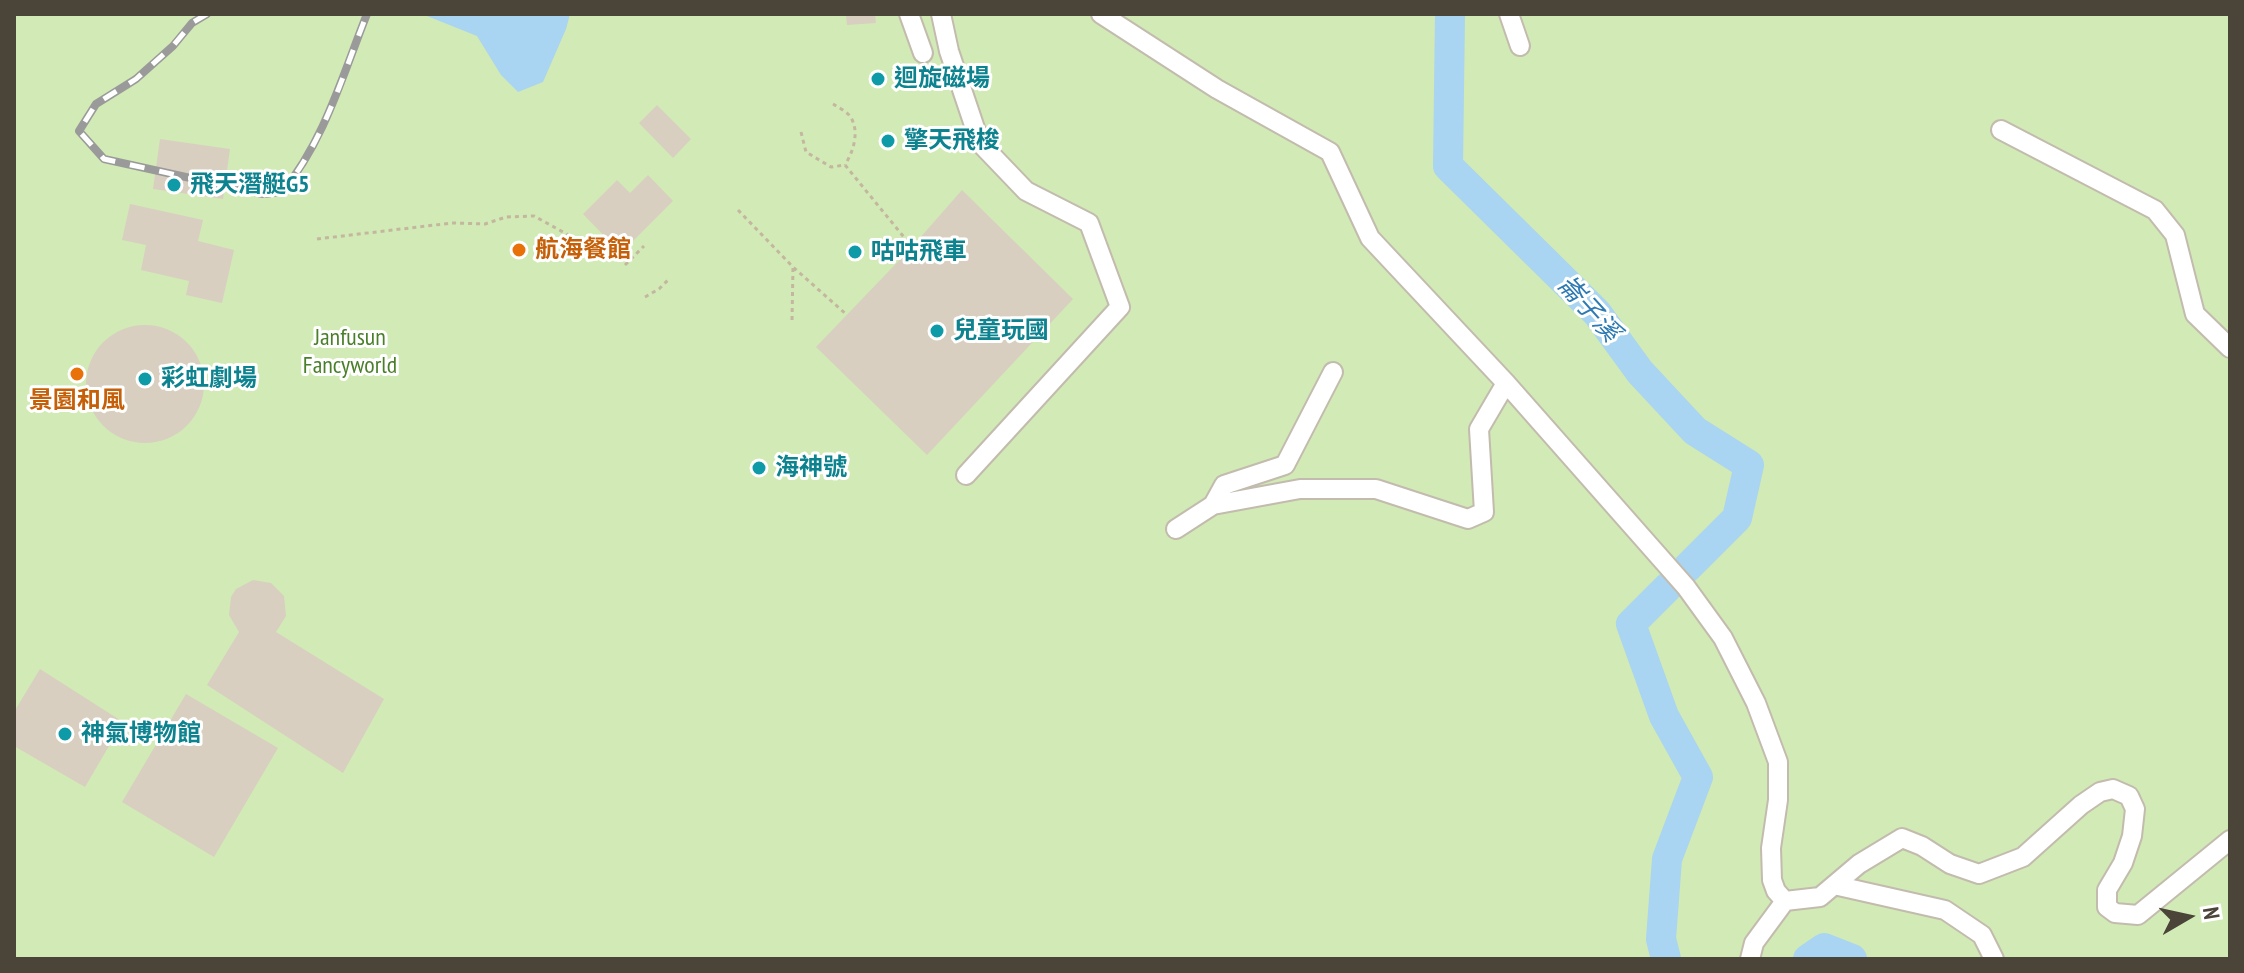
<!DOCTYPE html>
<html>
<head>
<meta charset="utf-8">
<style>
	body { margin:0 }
	#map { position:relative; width:2244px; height:973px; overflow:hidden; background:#f6f3ec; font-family:"PT Sans Narrow",sans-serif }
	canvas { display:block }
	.frame { position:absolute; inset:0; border:16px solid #4b4439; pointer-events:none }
	.north { position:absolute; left:2148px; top:877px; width:80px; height:80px; -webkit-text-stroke:6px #fff; paint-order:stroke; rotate:81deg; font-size:22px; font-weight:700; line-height:32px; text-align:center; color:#4b4439 }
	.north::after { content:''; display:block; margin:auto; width:28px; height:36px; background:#4b4439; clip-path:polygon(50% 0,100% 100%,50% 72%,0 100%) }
</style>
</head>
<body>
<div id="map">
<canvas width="2244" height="973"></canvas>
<div class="frame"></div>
<div class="north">N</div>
</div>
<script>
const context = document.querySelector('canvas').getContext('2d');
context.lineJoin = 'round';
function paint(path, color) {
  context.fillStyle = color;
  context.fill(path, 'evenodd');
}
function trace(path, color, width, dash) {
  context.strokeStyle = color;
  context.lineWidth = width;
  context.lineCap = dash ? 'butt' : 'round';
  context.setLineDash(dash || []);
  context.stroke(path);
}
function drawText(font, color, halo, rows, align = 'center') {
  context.font = font + ' "PT Sans Narrow","Noto Sans TC",sans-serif';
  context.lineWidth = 6;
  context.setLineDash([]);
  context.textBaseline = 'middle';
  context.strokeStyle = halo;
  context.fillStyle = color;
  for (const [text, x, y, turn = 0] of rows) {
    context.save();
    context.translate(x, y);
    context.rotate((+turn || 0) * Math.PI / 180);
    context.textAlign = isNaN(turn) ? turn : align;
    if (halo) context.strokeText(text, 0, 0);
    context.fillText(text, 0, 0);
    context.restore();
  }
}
paint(new Path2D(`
	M14 14H2230V959H14Z`), '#d2eab5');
paint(new Path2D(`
	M422 14H570L566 29 543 82 518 92 501 75 477 36Z`), '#a9d4f2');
trace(new Path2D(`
	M1450 14 1448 166 1597 313 1640 372 1695 431 1749 465 1737 518 1687 568
	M1666 959 1661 939 1667 859 1698 777 1664 716 1631 624 1668 587
	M1808 959 1824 948 1852 959`), '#a9d4f2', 30);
paint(new Path2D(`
	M875 14 876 23 847 25 846 15Z
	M657 105 691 139 673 158 639 123Z
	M160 139 230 149 223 199 153 189Z
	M648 175 673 201 621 253 583 214 617 180 630 193Z
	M962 190 1073 299 927 455 816 347 912 247Z
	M130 204 203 220 198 241 234 250 222 303 186 295 189 281 141 270 146 245 122 240Z
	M86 384a59 59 0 1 1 118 0a59 59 0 1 1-118 0Z
	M253 580 271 583 284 596 286 616 276 632 384 699 343 773 207 685 239 632 229 615 231 597 236 589Z
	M40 669 123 722 85 787 14 746V712Z
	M186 694 278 748 214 857 122 802Z`), '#d8cfc1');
const minor = new Path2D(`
	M909 14 923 53
	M941 14 949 51 980 143 1026 191 1089 223 1120 307 966 475
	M1101 14 1217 89 1330 152 1370 238 1506 383 1686 587 1723 638 1756 703 1778 762V800L1771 848 1772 880 1776 891 1785 901 1820 897 1859 864 1902 838 1922 846 1950 864 1979 874 2023 857 2081 805 2100 792 2113 789 2129 796 2135 809 2132 836 2123 863 2107 890V907L2115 913 2138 915 2230 840
	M1509 14 1520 46
	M2001 130 2155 210 2175 235 2195 314 2230 348
	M1333 372 1285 465 1224 485 1213 505 1300 489H1376L1468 519 1484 512 1479 429 1506 383
	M1176 529 1213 505
	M1834 885 1945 910 1982 935 1994 959
	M1750 959 1754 943 1785 901`);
trace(minor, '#c2bbae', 22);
trace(new Path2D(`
	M833 104C838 107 845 111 849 115 861 130 853 152 845 165
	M801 132 806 152 831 167 845 165 912 247
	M738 210 793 267 847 315
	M317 239 452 223 485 224 506 217 534 216 572 237
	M625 265 644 246
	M645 297 659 289 670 278
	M792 320 793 267`), '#c4b79f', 3, [4, 4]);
trace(minor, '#fff', 18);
const rail = new Path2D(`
	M207 14 192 23 173 46 136 79 96 104 79 131 104 159 263 194 282 192C324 142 343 74 367 14`);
trace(rail, '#9a9a9a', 8);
trace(rail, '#fff', 5, [15]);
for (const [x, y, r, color] of [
	[878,79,8,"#0f9aa8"],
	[888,141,8,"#0f9aa8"],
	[174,185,8,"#0f9aa8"],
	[519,250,8,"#e8710a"],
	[855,252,8,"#0f9aa8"],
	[937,331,8,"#0f9aa8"],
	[77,374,8,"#e8710a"],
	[145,379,8,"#0f9aa8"],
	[759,468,8,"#0f9aa8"],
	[65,734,8,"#0f9aa8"]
]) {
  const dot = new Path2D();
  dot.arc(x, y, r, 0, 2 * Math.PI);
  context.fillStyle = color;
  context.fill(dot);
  trace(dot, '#fff', 3);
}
drawText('bold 24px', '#0d838f', '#fff', [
	["迴旋磁場",894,79],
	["擎天飛梭",904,141],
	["飛天潛艇G5",190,185],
	["咕咕飛車",871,252],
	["兒童玩國",953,331],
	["彩虹劇場",161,379],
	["海神號",775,468],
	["神氣博物館",81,734]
], 'left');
drawText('bold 24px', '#c56008', '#fff', [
	["航海餐館",535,250],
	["景園和風",77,401,"center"]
], 'left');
drawText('24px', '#4a7f2a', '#fff', [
	["Janfusun",350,338],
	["Fancyworld",350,366]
]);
drawText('italic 26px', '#2e7ab2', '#fff', [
	["崙子溪",1588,309,48]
]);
</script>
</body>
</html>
